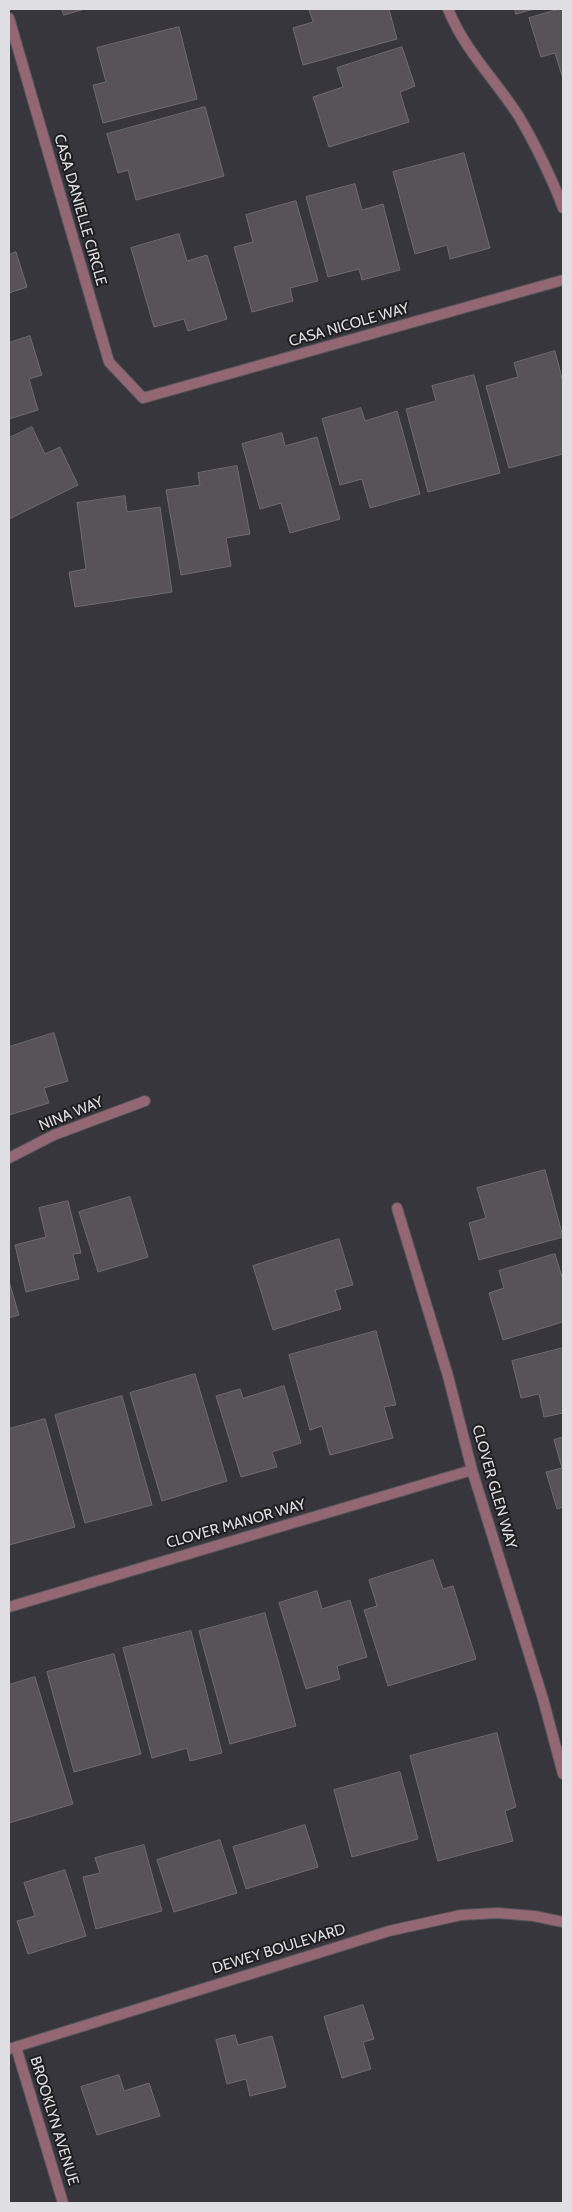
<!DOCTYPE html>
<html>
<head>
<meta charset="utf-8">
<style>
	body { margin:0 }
	#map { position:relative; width:572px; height:2212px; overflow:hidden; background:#36363c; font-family:Cabin,sans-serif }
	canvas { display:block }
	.frame { position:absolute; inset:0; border:10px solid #dfdfe3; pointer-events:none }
</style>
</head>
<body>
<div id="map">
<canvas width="572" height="2212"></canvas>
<div class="frame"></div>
</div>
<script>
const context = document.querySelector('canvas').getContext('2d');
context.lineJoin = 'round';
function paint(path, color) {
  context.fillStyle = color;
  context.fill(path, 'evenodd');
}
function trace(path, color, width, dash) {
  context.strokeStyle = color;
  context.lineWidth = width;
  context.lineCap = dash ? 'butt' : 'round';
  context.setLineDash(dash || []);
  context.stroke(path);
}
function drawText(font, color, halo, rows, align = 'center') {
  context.font = font + ' Cabin,sans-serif';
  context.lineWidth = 4;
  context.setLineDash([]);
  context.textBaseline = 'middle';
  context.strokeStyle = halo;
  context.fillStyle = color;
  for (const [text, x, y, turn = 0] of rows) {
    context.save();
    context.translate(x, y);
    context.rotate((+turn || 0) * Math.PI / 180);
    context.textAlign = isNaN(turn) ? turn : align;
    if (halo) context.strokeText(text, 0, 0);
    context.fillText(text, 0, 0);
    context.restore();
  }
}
const building = new Path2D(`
	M62 9H85L64 15Z
	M309 9H389L397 39 303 65 293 28 313 22Z
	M515 9H534L516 14Z
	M560 9H563V79L555 53 541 57 529 18Z
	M179 27 197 99 103 123 93 85 106 82 97 48Z
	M402 47 415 86 400 92 409 122 329 147 313 97 343 87 337 68Z
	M205 107 224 176 136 200 128 170 118 173 107 134Z
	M464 153 490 248 450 259 447 245 415 254 393 172Z
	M355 184 362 210 383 204 400 270 362 280 359 269 328 277 306 197Z
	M296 201 318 281 290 288 293 301 252 312 234 247 253 242 246 215Z
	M179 234 187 261 207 255 227 319 188 331 184 319 154 327 131 248Z
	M16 252 27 287 9 293V255Z
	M30 336 42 375 29 379 38 410 9 419V343Z
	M555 351 563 382V454L509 468 486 386 518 377 514 363Z
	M474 375 500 473 428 492 406 409 436 401 432 386Z
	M361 408 365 421 397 411 420 494 370 508 362 479 340 485 322 419Z
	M32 427 45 454 60 447 78 485 9 519V438Z
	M282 433 285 446 317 437 340 519 290 533 281 503 260 509 242 444Z
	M237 466 250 534 226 538 231 566 181 575 166 490 200 485 198 473Z
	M125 496 127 512 160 507 172 592 75 607 69 572 86 569 77 503Z
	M54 1033 68 1081 44 1088 49 1103 9 1115V1047Z
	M545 1170 563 1237 479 1260 469 1223 486 1218 477 1188Z
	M130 1197 148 1257 98 1272 79 1212Z
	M68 1201 81 1253 73 1254 79 1279 26 1292 15 1245 46 1237 39 1208Z
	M339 1239 353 1285 335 1290 341 1309 273 1330 253 1266Z
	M555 1254 563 1280V1322L503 1340 489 1293 504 1288 499 1271Z
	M9 1281 19 1315 9 1318Z
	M376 1331 396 1405 384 1407 393 1438 330 1455 322 1426 310 1430 289 1355Z
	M563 1348V1413L544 1417 539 1394 521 1398 512 1361Z
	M195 1374 227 1481 162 1501 130 1393Z
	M284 1386 301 1443 272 1452 277 1467 241 1477 216 1396 240 1389 243 1398Z
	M122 1396 152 1505 85 1523 55 1415Z
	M45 1419 75 1527 9 1545V1429Z
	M563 1437V1507L557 1509 546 1472 562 1468 554 1440Z
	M433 1560 443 1589 453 1586 476 1659 388 1686 364 1610 377 1606 369 1580Z
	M317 1591 322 1609 350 1600 367 1657 337 1666 340 1679 306 1689 279 1603Z
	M265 1613 296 1726 230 1744 199 1631Z
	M191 1631 222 1753 190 1761 187 1748 152 1758 123 1648Z
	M114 1654 141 1754 74 1772 47 1672Z
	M35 1677 73 1804 9 1823V1685Z
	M497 1733 516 1807 505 1811 513 1841 438 1861 410 1756Z
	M400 1772 418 1839 352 1857 334 1790Z
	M305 1825 318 1867 246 1889 233 1847Z
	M220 1840 237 1893 174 1912 157 1860Z
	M144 1845 162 1911 96 1929 83 1877 100 1873 95 1858Z
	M65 1870 86 1936 28 1954 17 1921 35 1916 24 1883Z
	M363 2005 374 2039 363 2042 371 2069 342 2078 324 2017Z
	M235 2035 238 2045 272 2036 286 2087 250 2096 246 2079 227 2084 216 2040Z
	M119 2075 124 2091 149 2083 160 2116 97 2135 81 2087Z`);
paint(building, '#585359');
trace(building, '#6f6b71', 1);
const street = new Path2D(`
	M448 9C465 51 494 78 518 115 533 140 553 180 563 208
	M9 18 109 362 143 398 563 280
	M9 1158 54 1135 145 1101
	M397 1208 448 1376 472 1470 543 1699 563 1774
	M9 1607 472 1470
	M16 2047 63 2203
	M9 2049 389 1931 461 1915 498 1913 534 1916 563 1922`);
trace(street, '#54545a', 12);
trace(street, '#936773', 10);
drawText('15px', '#dfdfe3', '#1e1d20', [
	["CASA DANIELLE CIRCLE",80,210,74],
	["CASA NICOLE WAY",349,325,-16],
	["NINA WAY",71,1114,-22],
	["CLOVER GLEN WAY",494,1487,74],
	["CLOVER MANOR WAY",236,1524,-16],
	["DEWEY BOULEVARD",279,1949,-17],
	["BROOKLYN AVENUE",54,2121,73]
]);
</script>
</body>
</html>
